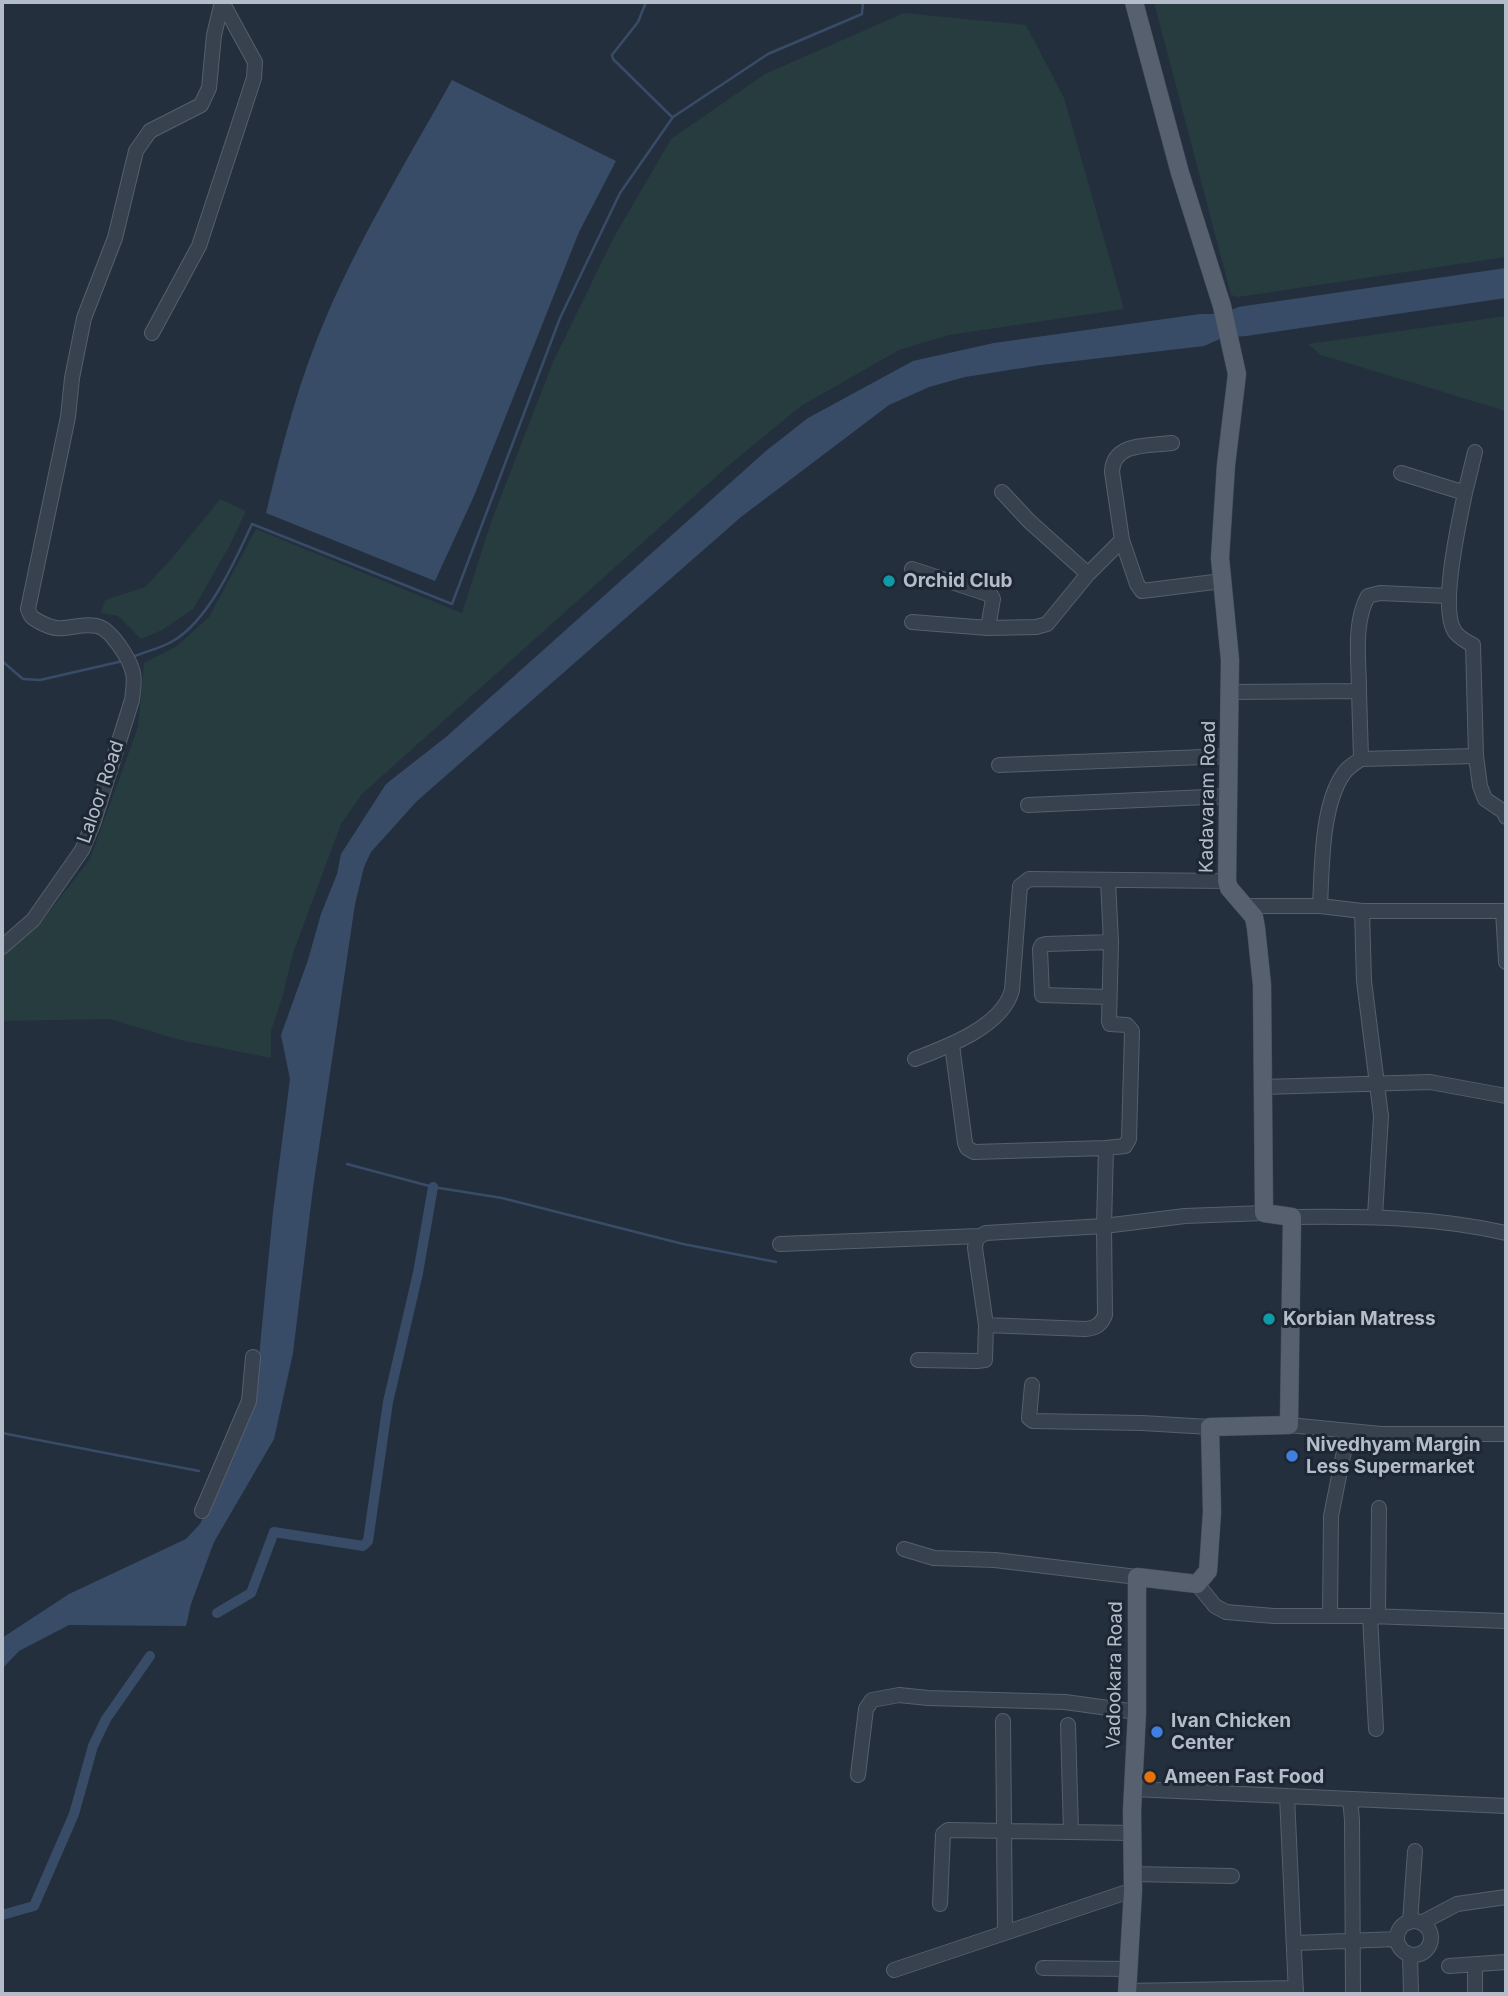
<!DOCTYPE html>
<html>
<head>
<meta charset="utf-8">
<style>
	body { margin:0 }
	#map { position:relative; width:1508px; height:1996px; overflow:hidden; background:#242f3e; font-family:Inter,sans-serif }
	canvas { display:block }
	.frame { position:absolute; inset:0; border:4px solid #b4bcc9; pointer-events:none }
</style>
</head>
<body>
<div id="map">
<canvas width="1508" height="1996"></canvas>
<div class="frame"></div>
</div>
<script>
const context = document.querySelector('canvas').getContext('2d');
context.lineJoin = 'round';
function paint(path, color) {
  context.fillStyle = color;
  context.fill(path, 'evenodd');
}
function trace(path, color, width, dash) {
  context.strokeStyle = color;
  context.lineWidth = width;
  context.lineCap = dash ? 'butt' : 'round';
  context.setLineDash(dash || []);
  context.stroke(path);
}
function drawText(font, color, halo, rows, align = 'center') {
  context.font = font + ' Inter,sans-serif';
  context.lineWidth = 6;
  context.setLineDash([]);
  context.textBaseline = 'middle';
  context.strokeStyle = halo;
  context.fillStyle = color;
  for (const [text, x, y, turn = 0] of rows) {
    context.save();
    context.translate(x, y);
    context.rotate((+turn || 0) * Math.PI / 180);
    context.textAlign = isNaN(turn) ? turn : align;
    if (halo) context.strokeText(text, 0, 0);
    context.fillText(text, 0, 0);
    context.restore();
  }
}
paint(new Path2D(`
	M1154 2H1506V257L1238 297 1231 295Z
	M904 13 1026 25 1064 98 1124 309 949 335 899 350 801 406 728 466 362 794 341 824 293 953 283 995 271 1031V1058L180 1040 110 1019 2 1021V957L42 921 90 859 138 727 144 663 177 646 209 617 256 529 462 613 491 522 553 362 614 237 671 139 765 74Z
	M1506 316V411L1321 355 1308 344Z
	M220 499 246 511 229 547 193 609 162 630 141 639 118 616 101 613 105 600 145 587 174 556Z`), '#263c3f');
paint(new Path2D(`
	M452 80 616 161 579 232 474 496 435 581 266 513C282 446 299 379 327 315 362 234 409 157 452 80Z
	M1506 268V298L1246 336 1222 338 1204 346 1041 365 965 377 929 387 889 405 741 517 417 801 371 852 364 867 355 904 313 1188 293 1353 274 1439 214 1542 191 1604 186 1626 69 1625 19 1651 2 1669V1638L69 1594 186 1539 200 1524 218 1489 255 1398 273 1212 290 1079 281 1035 308 960 321 914 337 874 341 854 386 784 446 737 767 450 808 418 913 361 994 343 1200 314C1215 314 1225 314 1238 307Z`), '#394c67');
trace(new Path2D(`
	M646 2 638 22 612 55 613 59 672 117
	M132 657C145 652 161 648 173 641 209 620 235 561 252 524L452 604 560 318 620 193 673 117 768 54 862 14 863 2
	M2 661 23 679 40 680 123 661
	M347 1164 433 1187 502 1198 683 1244 776 1262
	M2 1433 199 1471`), '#394c67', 2.5);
trace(new Path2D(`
	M217 1613 251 1593 274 1532 363 1546 368 1541 388 1402 418 1273 433 1187
	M2 1915 34 1906 74 1814 93 1746 106 1719 150 1656`), '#394c67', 10);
const minor = new Path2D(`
	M152 333 199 246 254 78 255 62 222 2
	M1401 473 1465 493C1459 522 1439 609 1455 632 1459 637 1467 642 1473 645L1476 756 1480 786 1485 799 1504 812 1506 817
	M1002 492 1029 521 1088 574
	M1465 493 1475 452
	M1122 540 1137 584 1142 591 1222 581
	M912 569 991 595 993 599 988 628
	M912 622 988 628 1036 627 1047 624 1088 574 1122 540 1112 472C1113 442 1148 446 1172 443
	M1359 691 1361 759
	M1230 692 1359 691C1359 661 1353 623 1368 596L1380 593 1448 596
	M999 765 1229 756
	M1028 805 1229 796
	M1247 906H1320L1362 911 1364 981 1381 1116 1375 1216
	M1320 906C1322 868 1321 805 1344 773 1348 767 1355 763 1361 759L1476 756
	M1362 911H1503L1506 962
	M2 947 33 920 82 850 93 824 132 700C133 691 135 681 133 673 130 659 111 629 97 626 74 621 65 637 38 621 32 618 30 616 28 609L68 417 72 378 84 318 115 238 136 151 150 131 201 105 209 88 214 35 222 2
	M1109 997 1042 995 1040 949 1042 945 1046 944 1111 942
	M952 1045 965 1143 967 1148 974 1152 1106 1148
	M915 1059C947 1047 1003 1026 1012 990L1020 886 1029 879 1227 881
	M1264 1087 1430 1082 1506 1096
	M1292 1217C1364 1216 1436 1217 1506 1233
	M780 1244 979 1236
	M986 1325 1085 1329C1096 1328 1101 1325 1105 1315L1104 1226 1185 1216 1264 1213
	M918 1360 977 1361 985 1360 986 1325 975 1248C976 1239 977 1237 986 1233L1104 1226 1106 1148 1125 1146 1129 1139 1132 1031 1127 1025 1110 1024 1109 1021 1111 942 1108 880
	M1032 1385 1029 1418 1033 1421 1142 1423 1210 1427
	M1289 1425 1381 1434H1506
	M202 1511 249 1401 253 1357
	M904 1549 934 1558 995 1560 1137 1577
	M1197 1584 1215 1606 1226 1612 1274 1616H1370
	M1330 1616 1331 1516 1348 1431
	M1378 1616 1379 1508
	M1003 1721 1005 1933
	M1068 1725 1071 1832
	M1376 1729 1370 1616 1506 1621
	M858 1775 866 1709 872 1700 899 1695 928 1698 1065 1702 1137 1712
	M1133 1789 1506 1806
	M1287 1796 1296 1994
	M1350 1799 1352 1820 1353 1994
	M1133 1874 1232 1876
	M940 1904 943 1834 948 1830 1132 1833
	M1397 1938a17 17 0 1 1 34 0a17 17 0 1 1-34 0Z
	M1410 1922 1415 1851
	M1421 1923 1457 1904 1506 1897
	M1295 1943 1397 1939
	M1410 1955 1411 1994
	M1475 1964V1994
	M1449 1966 1506 1962
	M1043 1968 1127 1969
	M894 1970 1133 1890
	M1127 1991 1296 1988`);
const major = new Path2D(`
	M1127 1994 1133 1890 1132 1811 1137 1712V1577L1197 1584 1208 1571 1212 1512 1210 1427 1289 1425 1292 1217 1264 1213 1262 985 1256 928 1254 917 1229 888 1227 881 1230 660 1220 558 1226 465 1237 374 1222 306 1180 173 1134 2`);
trace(minor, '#565f6c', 16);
trace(major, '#414a57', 19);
trace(minor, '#38414e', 14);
trace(major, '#56606e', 18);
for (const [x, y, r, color] of [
	[889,581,7,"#0f9aa8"],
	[1269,1319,7,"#0f9aa8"],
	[1292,1456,7,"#3f7fe0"],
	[1157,1732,7,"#3f7fe0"],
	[1150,1777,7,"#e8710a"]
]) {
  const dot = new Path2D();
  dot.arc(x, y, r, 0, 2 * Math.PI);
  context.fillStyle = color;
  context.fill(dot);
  trace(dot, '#1d2633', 2.5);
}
drawText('bold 19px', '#b4bcc9', '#1d2633', [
	["Orchid Club",903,581],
	["Korbian Matress",1283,1319],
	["Nivedhyam Margin",1306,1445],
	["Less Supermarket",1306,1467],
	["Ivan Chicken",1171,1721],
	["Center",1171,1743],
	["Ameen Fast Food",1164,1777]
], 'left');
drawText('19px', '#b4bcc9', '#1d2633', [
	["Laloor Road",101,792,-71],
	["Kadavaram Road",1208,797,-89],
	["Vadookara Road",1115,1675,-89]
]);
</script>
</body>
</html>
